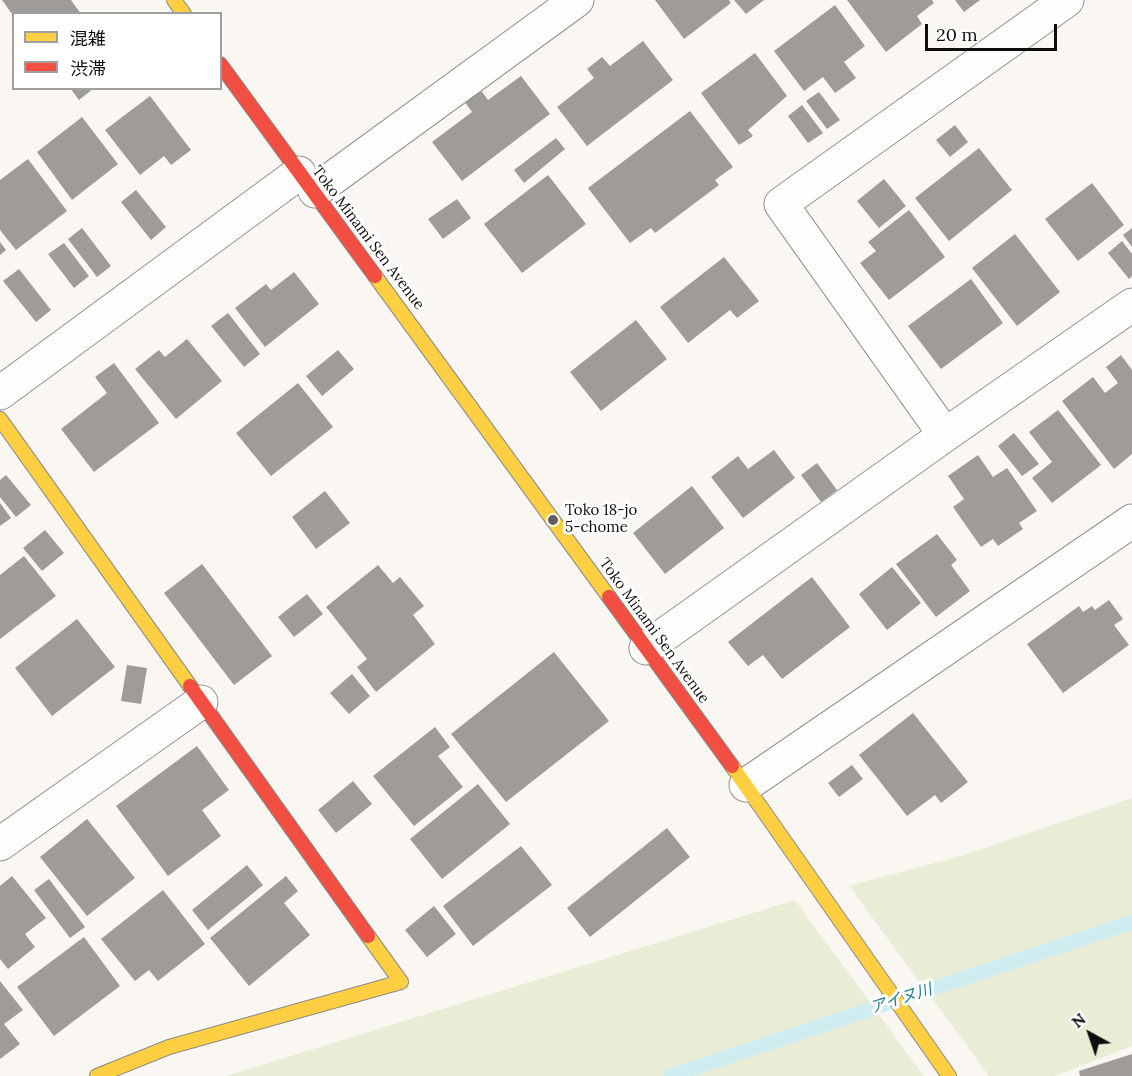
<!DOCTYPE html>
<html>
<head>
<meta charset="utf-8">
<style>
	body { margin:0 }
	#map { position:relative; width:1132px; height:1076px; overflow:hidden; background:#faf7f3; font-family:Lora,"Noto Sans JP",serif }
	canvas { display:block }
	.legend { position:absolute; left:12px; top:12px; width:210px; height:78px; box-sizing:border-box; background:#fff; border:2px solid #9f9f9f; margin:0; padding:8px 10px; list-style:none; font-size:18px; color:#0e0e0e }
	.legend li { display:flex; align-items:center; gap:12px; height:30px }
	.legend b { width:30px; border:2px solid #9f9f9f }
	.north { position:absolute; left:1060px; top:1004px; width:60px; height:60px; -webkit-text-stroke:4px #fff; paint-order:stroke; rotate:320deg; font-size:16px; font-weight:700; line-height:24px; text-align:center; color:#0e0e0e }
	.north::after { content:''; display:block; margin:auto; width:21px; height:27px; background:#0e0e0e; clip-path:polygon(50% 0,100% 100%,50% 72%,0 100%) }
	.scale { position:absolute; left:925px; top:24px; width:132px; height:27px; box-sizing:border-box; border:3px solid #0e0e0e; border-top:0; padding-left:8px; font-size:18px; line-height:21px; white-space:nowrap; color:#0e0e0e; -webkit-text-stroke:4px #fff; paint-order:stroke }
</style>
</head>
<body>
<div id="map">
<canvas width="1132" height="1076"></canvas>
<ul class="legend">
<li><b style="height:8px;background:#ffcf43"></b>混雑</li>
<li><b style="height:8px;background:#f24e42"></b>渋滞</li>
</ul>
<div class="north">N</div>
<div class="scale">20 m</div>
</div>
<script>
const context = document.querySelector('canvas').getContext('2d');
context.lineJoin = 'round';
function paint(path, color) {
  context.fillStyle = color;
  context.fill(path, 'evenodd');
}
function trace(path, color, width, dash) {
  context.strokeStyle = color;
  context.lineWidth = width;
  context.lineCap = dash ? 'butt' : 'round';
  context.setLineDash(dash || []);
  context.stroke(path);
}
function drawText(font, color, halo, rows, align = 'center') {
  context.font = font + ' Lora,"Noto Sans JP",serif';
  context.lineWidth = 6;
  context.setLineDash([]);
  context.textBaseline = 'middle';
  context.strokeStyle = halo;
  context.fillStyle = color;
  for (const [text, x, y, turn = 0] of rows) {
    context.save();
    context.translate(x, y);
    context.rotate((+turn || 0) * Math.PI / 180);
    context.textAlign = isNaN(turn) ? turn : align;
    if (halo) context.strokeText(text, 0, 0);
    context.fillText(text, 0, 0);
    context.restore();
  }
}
paint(new Path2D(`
	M1132 798V1046L1055 1076H989L849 886 964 855Z
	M795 900 924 1076H226Z`), '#e9edd5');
trace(new Path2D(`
	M670 1076 1132 922`), '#cdedf1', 14);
paint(new Path2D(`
	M2 0H71L81 14H12Z
	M655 0H729L731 3 684 39Z
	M734 0H764L746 14Z
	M847 0H932L934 3 917 16 922 24 886 52Z
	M955 0H980L964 12Z
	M835 5 865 46 844 62 856 78 835 93 823 77 804 91 774 51Z
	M643 41 673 80 587 146 557 107 594 78 587 69 602 57 610 66Z
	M755 53 787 96 748 130 753 136 739 145 701 93Z
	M521 76 550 114 462 181 432 142 472 112 464 101 480 89 488 100Z
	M70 88H94L79 100Z
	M819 92 840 120 827 129 806 101Z
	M150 96 191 150 171 165 164 156 140 175 105 130Z
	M802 105 823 133 808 143 788 116Z
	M690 111 733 167 715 180 719 185 655 233 651 228 630 243 588 188Z
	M82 117 118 164 72 200 37 152Z
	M955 125 968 142 950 157 936 140Z
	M556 138 565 149 524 183 514 170Z
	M979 148 1012 190 949 241 915 198Z
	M28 159 67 211 16 250 0 230V180Z
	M548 175 586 224 522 273 484 224Z
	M884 179 906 206 879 228 857 201Z
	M1092 183 1124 225 1078 261 1045 219Z
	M136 190 166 227 151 240 121 202Z
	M457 199 471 218 443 239 428 219Z
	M909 210 945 257 889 300 860 263 876 251 868 242Z
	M82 228 111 266 97 277 68 239Z
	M1132 228V247L1123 235Z
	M1015 234 1060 292 1017 326 972 268Z
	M1122 241 1132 254V276L1129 279 1108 253Z
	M0 242 6 250 0 255Z
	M64 243 89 276 74 288 48 254Z
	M724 257 759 301 737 318 730 310 688 343 660 307Z
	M19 269 51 310 36 322 3 281Z
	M294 272 319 304 265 347 235 308 266 284 271 290Z
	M971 279 1003 323 941 369 908 326Z
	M228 313 260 354 244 367 211 326Z
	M636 320 667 359 601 411 570 372Z
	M187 339 222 381 176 419 135 369 159 350 165 357Z
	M338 350 354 369 322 396 306 376Z
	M1121 355 1132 370V454L1114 469 1062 401 1093 377 1105 393 1118 383 1106 367Z
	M114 363 159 423 94 472 61 429 107 393 95 377Z
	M298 383 333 427 271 476 236 433Z
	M1058 410 1101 465 1052 503 1032 478 1052 462 1029 432Z
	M1014 433 1039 464 1022 476 998 446Z
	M774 450 795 478 743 518 711 477 738 456 748 469Z
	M978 455 993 477 1007 468 1037 511 1019 523 1023 529 998 546 993 539 981 547 953 507 964 499 948 476Z
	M817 463 837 490 821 502 801 475Z
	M6 475 31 505 16 517 0 497V480Z
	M692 486 724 528 665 574 633 533Z
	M325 491 350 523 316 549 292 517Z
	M0 503 11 518 0 526Z
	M45 530 64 553 42 571 23 548Z
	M937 534 957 560 951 565 970 591 936 617 896 564Z
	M24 556 56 596 0 639V575Z
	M202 564 272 656 234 685 164 593Z
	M378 565 393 583 400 577 424 606 413 615 435 644 376 692 357 667 367 659 326 607Z
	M892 567 921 603 887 630 859 594Z
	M812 577 850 627 782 679 763 655 748 666 728 642Z
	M307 594 323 614 294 637 278 617Z
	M1109 600 1123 619 1114 625 1129 645 1063 693 1027 644 1079 606 1083 612 1092 606 1095 610Z
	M77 619 115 667 52 716 15 668Z
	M554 652 609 721 506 802 451 734Z
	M127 665 147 668 141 704 121 701Z
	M352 674 370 696 349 714 330 693Z
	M913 713 968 782 941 803 935 795 907 816 859 755Z
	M435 727 450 747 438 756 463 787 414 826 373 776Z
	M197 746 229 790 202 810 221 836 168 876 116 806Z
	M852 765 863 779 839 797 828 783Z
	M353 781 372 804 336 833 318 810Z
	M478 784 510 824 442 879 410 839Z
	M87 819 135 878 87 916 40 857Z
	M667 828 690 857 590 937 567 908Z
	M521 846 552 885 473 946 443 906Z
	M247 865 263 885 208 930 192 910Z
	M12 876 46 918 25 934 35 947 8 969 0 959V886Z
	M286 876 298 891 284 903 310 935 249 986 210 938Z
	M49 879 85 927 70 938 34 890Z
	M163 890 205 944 158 981 149 970 135 981 101 939Z
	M434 906 456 934 427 957 405 930Z
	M84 937 120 986 54 1036 17 987Z
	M0 981 23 1010 4 1024 20 1044 0 1059Z
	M1132 1054V1076H1080L1079 1071Z`), '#9e9b98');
const street = new Path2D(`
	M315 191 577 0
	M0 393 299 173
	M945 435 781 204 1067 0
	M646 648 945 435 1132 305
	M746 785 1132 521
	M0 844 201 702`);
const slow = new Path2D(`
	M174 0 184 14
	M375 276 609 597
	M0 419 190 686
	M732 766 949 1076
	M97 1076 169 1047 401 982 368 936`);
const jam = new Path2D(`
	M220 64 375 276
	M609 597 732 766
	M190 686 368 936`);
trace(street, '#949391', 35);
trace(slow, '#8b8a88', 16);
trace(jam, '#8b8a88', 16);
trace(street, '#fefefd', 33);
trace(slow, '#ffcf43', 14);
trace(jam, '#f24e42', 14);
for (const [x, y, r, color] of [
	[553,520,6,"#61605e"]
]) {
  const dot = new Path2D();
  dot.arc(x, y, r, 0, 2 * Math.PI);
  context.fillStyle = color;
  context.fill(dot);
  trace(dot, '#fff', 2);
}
drawText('15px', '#0e0e0e', '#fff', [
	["Toko Minami Sen Avenue",368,238,53],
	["Toko Minami Sen Avenue",654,631,54]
]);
drawText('15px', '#0e0e0e', '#fff', [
	["Toko 18-jo",565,511],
	["5-chome",565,528]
], 'left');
drawText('italic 16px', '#247d93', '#fff', [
	["アイヌ川",901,999,-18]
]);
</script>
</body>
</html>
